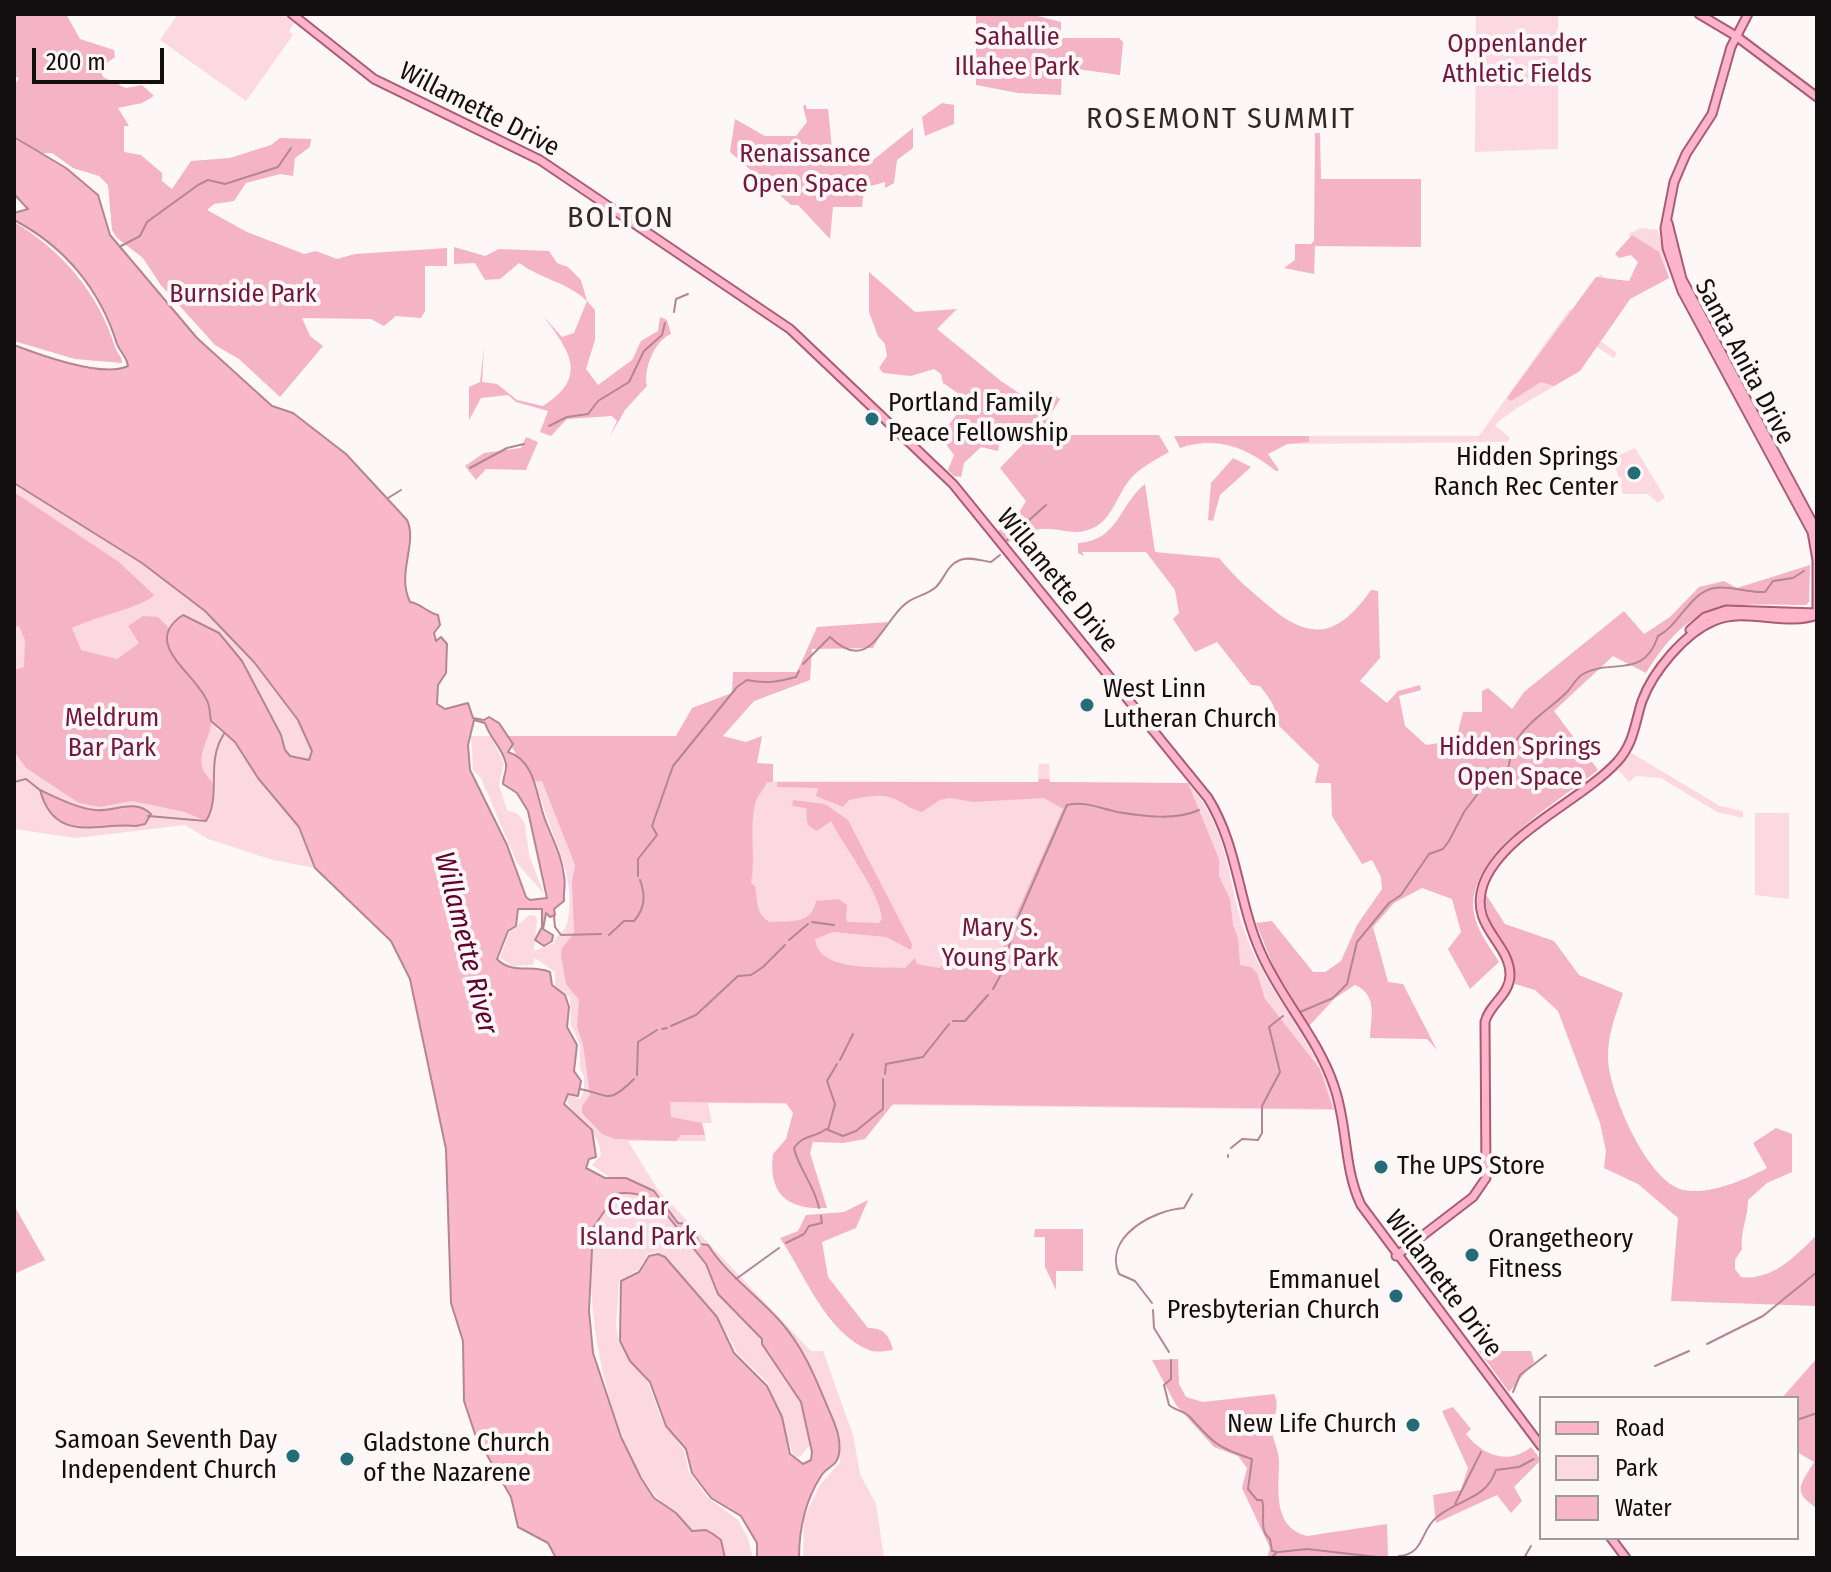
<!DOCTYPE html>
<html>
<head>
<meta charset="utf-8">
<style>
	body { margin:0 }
	#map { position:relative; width:1831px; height:1572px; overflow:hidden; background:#fdf7f8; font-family:"Fira Sans Condensed",sans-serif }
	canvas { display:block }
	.frame { position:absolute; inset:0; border:16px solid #130f10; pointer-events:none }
	.legend { position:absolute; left:1539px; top:1396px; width:260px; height:144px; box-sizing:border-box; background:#fdf7f8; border:2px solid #9f9a9b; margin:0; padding:10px 14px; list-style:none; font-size:24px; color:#130f10 }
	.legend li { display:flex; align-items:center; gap:16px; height:40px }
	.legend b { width:40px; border:2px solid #9f9a9b }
	.scale { position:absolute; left:32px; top:48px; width:132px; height:36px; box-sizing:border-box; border:4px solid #130f10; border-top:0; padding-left:10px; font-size:24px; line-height:28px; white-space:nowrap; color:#130f10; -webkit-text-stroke:6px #fdf7f8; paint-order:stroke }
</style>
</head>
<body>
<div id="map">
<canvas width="1831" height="1572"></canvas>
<div class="frame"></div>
<ul class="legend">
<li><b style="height:10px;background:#feb5cc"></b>Road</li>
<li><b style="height:22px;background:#fcd9e2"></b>Park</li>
<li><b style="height:22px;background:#f9b8c9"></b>Water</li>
</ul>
<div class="scale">200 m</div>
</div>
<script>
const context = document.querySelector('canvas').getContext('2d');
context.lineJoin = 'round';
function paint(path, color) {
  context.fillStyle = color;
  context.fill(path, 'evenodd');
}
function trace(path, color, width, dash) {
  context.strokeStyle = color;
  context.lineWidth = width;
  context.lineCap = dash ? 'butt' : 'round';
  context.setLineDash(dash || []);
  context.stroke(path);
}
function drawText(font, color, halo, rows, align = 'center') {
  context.font = font + ' "Fira Sans Condensed",sans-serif';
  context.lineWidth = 8;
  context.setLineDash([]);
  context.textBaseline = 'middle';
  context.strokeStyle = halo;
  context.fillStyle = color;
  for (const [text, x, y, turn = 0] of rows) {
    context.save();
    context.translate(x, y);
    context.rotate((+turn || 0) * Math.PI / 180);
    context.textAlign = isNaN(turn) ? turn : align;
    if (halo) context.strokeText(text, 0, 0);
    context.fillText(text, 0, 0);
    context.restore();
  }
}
paint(new Path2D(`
	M178 14H284L294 23 289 31 293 35 246 101 160 40Z
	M1476 14H1558V149L1475 152Z
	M1641 228 1658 230 1669 278 1630 299 1601 341 1617 353 1614 358 1597 347C1568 388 1531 393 1495 425L1510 438 1507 442 1288 444 1267 454 1279 470 1276 471C1246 448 1218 436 1180 448L1174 436H1479L1569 310H1574L1600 274 1629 294 1658 255 1628 234Z
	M1635 448 1665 497 1658 503 1648 494H1623L1613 458Z
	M14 483 142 563 205 611 254 662 298 721 312 751 310 760 290 756 285 750 281 735 242 661 219 634 187 619 216 729 235 742 258 778 299 827 315 868 273 860 208 839 185 825 76 838 14 829Z
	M471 736H490L504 763 499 785 507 810 518 814 525 824 529 855 544 894 517 863 481 778 473 770Z
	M1630 752 1720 806 1743 811V818L1717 812 1661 778 1636 776 1629 782 1618 770Z
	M1039 764H1049L1050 782 1188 783C1233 834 1225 883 1248 941 1272 1000 1321 1047 1335 1110L708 1103 712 1123H702L706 1141H628L658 1190 811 1351H823L853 1435 860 1474 876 1504 884 1558H803L804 1518 820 1485 840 1462 838 1431 810 1445 800 1457H794L768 1383 738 1354 718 1317 665 1256 658 1252 648 1254 639 1269 619 1281 616 1326 619 1343 649 1384 660 1416 684 1451 689 1472 707 1497 738 1520 748 1538 753 1558H727C717 1533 711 1539 691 1530 684 1527 662 1503 656 1496 609 1442 578 1295 597 1226 602 1208 616 1202 622 1178L609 1177 592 1165 601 1155C599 1128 576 1123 566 1099L569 1095 580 1099 584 1091V1077L580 1068V1045L571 1025 570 997 555 987V972L535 958 533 965 513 966 500 958 509 933 529 915 536 916 537 920 534 951 554 943C556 934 565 932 567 924 579 874 548 833 537 785L531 781 1038 782Z
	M1755 813H1789V899L1755 895Z`), '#fcd9e2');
paint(new Path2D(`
	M14 14H66L80 39 114 50 115 57 100 68 103 77 126 88 142 85 154 96 142 103 118 108 129 126H124V152L141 155 162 173V181L172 189 191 161 230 158 271 145 280 138 311 139 310 147 295 158 293 176 280 174 246 183 234 201 214 204 207 210 247 232 304 254 316 251 337 259 355 254 447 248V266H425V311L421 318 396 316 384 326 371 319 302 318 310 336 323 346 280 397 239 359 215 345 160 284 143 258 117 238 112 230 108 185 99 176 73 168 52 153H42L14 136V86L19 78 14 76Z
	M976 14H1030L1061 22V38H1119L1123 42 1120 75 1062 67 1061 95 1018 93 976 85Z
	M942 103 954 105V124L925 136 922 117Z
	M805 104 807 109H828L832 148 844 164 867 165 913 128V148L897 160 894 183 885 188V182L864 188 862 207H833L830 239 798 205H791L730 152 735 119 765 136H796L807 122 803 107Z
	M1315 133H1320L1321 179H1421V247L1315 246 1314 274 1284 268 1295 260V244H1311L1314 241Z
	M14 222C62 250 99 294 115 347 118 355 122 356 122 363L75 359 14 341Z
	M1632 235 1659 252 1669 278 1630 299 1580 371 1554 386 1541 382 1511 401 1507 398 1596 277 1629 281 1638 262 1631 255 1619 258 1615 254Z
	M454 247 485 256 499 249 549 251 557 263 568 267 581 280 587 301 595 310V340L586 369 598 385 632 360 641 341 658 331 660 317 667 320 671 334C654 341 643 370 647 386L625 410 609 438 617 421 612 416 567 419 551 436 540 432 548 411 516 402 508 395 481 398 469 420V387L480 382 484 347 482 382 497 384 517 400 543 406C589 377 570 351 543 316L562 337 574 333 587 301C567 282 541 279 519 263L500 279 485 280 475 263 454 264Z
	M869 272 915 312 957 309 937 329 1001 381 1038 406 1050 392 1060 399 1045 424 1057 435H1159L1169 452C1154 461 1138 468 1128 482 1117 496 1112 518 1095 527 1066 543 1048 512 1006 544L996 532 1013 523 1026 501 1000 468 1025 442 1018 434H1001L998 451 981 447 964 463 961 477 954 476 948 470 954 455 940 436 968 400 943 383 941 374 934 369 911 376 883 373 879 368 887 356 885 344 878 336 869 312Z
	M1174 436H1309V442L1287 444 1268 454 1279 470 1276 471C1247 448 1218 435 1180 448Z
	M526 437 538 442 526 470 486 469 476 480 465 466 484 453 521 448Z
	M1233 458 1251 467 1220 495 1213 521 1208 520 1211 483Z
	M1145 484 1155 552 1219 558C1233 575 1247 588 1264 602 1308 641 1336 640 1371 590L1378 591 1380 658 1360 681 1387 703 1398 691 1420 685 1421 690 1399 696 1405 726 1426 745 1456 740 1463 712H1482V691L1488 688 1512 709 1524 692 1624 611 1644 634 1670 617 1699 587 1724 581 1737 588 1810 565 1809 602 1806 605C1725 604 1693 597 1646 673L1613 656 1554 711 1598 770C1559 802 1464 855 1474 913 1477 931 1490 947 1499 962L1470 989 1448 949 1461 932 1452 899 1422 888 1394 903 1373 927 1388 982 1403 984 1437 1050 1427 1039 1370 1038C1371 1017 1378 995 1355 985L1335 998 1309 1026 1274 968 1256 923 1272 921 1313 972H1325L1341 961 1357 925 1382 889 1381 877 1372 860 1362 864 1332 816 1331 783H1315L1319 765 1274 721C1280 710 1267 695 1260 686L1251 685 1217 642 1195 652 1173 619 1179 613 1175 590 1146 552H1082L1084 556 1078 553V543C1118 541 1119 505 1145 484Z
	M14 492 119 562 154 595C148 605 89 619 72 628L81 650 117 659 139 643 128 626 143 616 158 617 169 628 166 639C182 662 211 691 211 721 211 738 197 751 203 769 205 775 211 779 213 785 215 796 211 813 206 821L185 812 132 801 100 807 79 803 26 768 14 751V670L24 667 25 640 19 626 14 627Z
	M888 622 873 648 812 649 810 680 754 701 723 736 746 742 762 736 757 763 773 764V782H767C764 790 757 795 755 804 749 829 756 857 751 883L755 886C758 902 755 912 769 922 788 921 812 925 816 901L839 899 847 905 846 920 849 922 879 923 882 919C880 892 844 847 831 821L817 831C803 824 808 820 806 808L792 806 793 800 825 804 848 820 912 944 911 950 886 937 833 932 815 939C819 973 880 966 905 968L915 958 917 964 939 968 957 956 962 965 984 970 1004 957 1003 944 1063 809 1044 798 973 802 950 798 940 800 922 812C910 809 907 805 897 800 882 792 865 797 849 800L843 807 816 796 818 788 777 787V782H1038L1039 779H1049L1050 782 1188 783 1219 859V876L1230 899 1233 925 1238 938 1240 965 1251 967 1257 973 1265 999 1320 1069 1333 1109 893 1104 865 1139 843 1143 813 1142 810 1153 827 1208C787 1210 768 1194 773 1154L786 1139 793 1113 786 1103 670 1102 671 1117 702 1123 705 1135H681L676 1141 615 1139 602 1134 582 1113V1106L590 1095 583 1044 577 1027 579 1000 566 984 561 956 562 948 574 933 572 882 575 865 542 781H531L506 736H676L692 708 732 693 733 672H797L817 627Z
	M1485 893 1505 924 1554 941 1579 975 1623 993C1616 1014 1607 1036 1608 1059 1609 1092 1646 1178 1680 1189 1706 1197 1745 1180 1767 1168L1753 1143 1776 1128 1792 1134V1172L1767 1183 1748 1200C1748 1218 1740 1231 1742 1249L1735 1260V1269L1741 1277C1773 1281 1796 1255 1817 1235V1306L1671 1301 1678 1218 1638 1184 1604 1168 1606 1151 1600 1123 1558 1011 1535 990 1515 984C1516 950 1483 928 1485 893Z
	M868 1200 856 1228 822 1242 828 1277 868 1328C884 1328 889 1335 893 1350 886 1351 875 1353 869 1350 825 1332 805 1274 780 1238L798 1231 806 1215 844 1212Z
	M15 1207 45 1260 14 1274V1208Z
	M1035 1229H1083V1271H1056V1290L1045 1267V1237H1034Z
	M1479 1351H1531L1534 1362 1509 1392Z
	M1817 1358V1508C1791 1492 1801 1484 1814 1462L1797 1452V1398H1782Z
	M1178 1359 1179 1384 1186 1397 1203 1402 1274 1394C1281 1408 1272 1417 1272 1431 1273 1441 1279 1451 1279 1461 1279 1489 1272 1527 1307 1536L1387 1524 1388 1558H1267L1270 1548 1242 1488 1247 1468 1238 1456 1214 1447 1176 1405 1152 1360Z
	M1453 1407 1471 1429 1466 1434C1482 1455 1508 1466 1531 1447L1541 1460 1514 1487 1522 1501 1511 1513 1497 1495 1436 1523 1433 1495 1461 1490 1468 1468 1442 1411Z`), '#f5b4c6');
const water = new Path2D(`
	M14 137 66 168 98 195 110 235 197 338 272 406 293 413 346 454 407 520C418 543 396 573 410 602 422 604 426 612 438 615L440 625 434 633 436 641 441 637 447 644 446 673 438 685 437 704 445 709 468 703 473 718 484 720 489 717 499 723 513 744 508 752C537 761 536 799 546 822 553 840 562 856 564 876 566 885 563 892 564 901L554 909 555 915 550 917 546 913 543 929 553 935 552 941 544 946 535 940 542 927V909H518L516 926 508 931 497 959C512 975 532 964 550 972L552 985 565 995 569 1007 567 1027 577 1045 574 1071 581 1081 578 1096 568 1094 564 1104 592 1130 596 1157 589 1159 586 1168 605 1178H626L654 1191 678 1223 690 1224 700 1244 708 1245C727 1275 757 1295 780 1321 802 1346 813 1372 825 1401 832 1418 842 1435 839 1454 837 1467 827 1466 821 1476 805 1501 799 1529 799 1558H757V1543L741 1516 711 1498 692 1473 686 1449 666 1426 650 1382 630 1361 620 1341 621 1281 639 1272 649 1256 658 1254 665 1257 717 1317 734 1353 767 1386 782 1417 790 1454 803 1464 811 1460 812 1452 801 1402 762 1344V1339L718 1294 706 1264 659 1205C648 1195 631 1191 616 1194L593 1228 589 1311 593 1353 621 1437 641 1478 654 1498 676 1513 692 1531 706 1530 713 1534 721 1540 725 1558H556L548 1543 518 1527 511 1497 475 1434 464 1401 463 1341 451 1303 446 1149 410 979 391 941 315 868 299 827 258 778 235 742 211 721C210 716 210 708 208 703 198 674 139 644 183 615L219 633 242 661 281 735 285 750 290 756 309 760 312 751 298 720 254 662 205 611 142 563 14 483V345C40 355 103 378 128 366 127 357 120 352 117 344 100 289 64 246 14 220V213L28 209 14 194ZM474 720 485 723C490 739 503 748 506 764 507 771 503 777 503 784L517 793 528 811 547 898 530 900 526 897 507 845 470 770 468 745Z
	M40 790C57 798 77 808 95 810 115 812 134 798 151 814L145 824 136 826C98 822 55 845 40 790Z`);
paint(water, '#f9b8c9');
trace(water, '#b48592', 2);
trace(new Path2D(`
	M121 246 140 236 147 222 198 185 208 180 225 184 278 167 291 148
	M674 312 676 299 688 294
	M549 426 567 417 588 414 598 401 629 382 644 351 662 335 665 323
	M470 468 507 448 524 444
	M388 498 401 490
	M1007 540 1046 505
	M803 664 830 637C869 675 881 625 904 605 913 596 926 596 936 587 945 578 947 565 960 560 969 556 981 561 991 562L1000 555
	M14 782 26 779 40 790
	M148 816 206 821C222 795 205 762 224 734
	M638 876V859L657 835 652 826 673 766 737 687 747 680C765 684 778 682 796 677L799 671
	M554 916 555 927 561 935 601 934
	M812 922 834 925
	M609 935 624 921H634C645 908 646 896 640 880
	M789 940 808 924
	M1007 953 1016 922 1067 805C1086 801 1099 808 1117 812 1142 816 1175 821 1199 810
	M993 989 1005 967 1006 957
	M1300 1012 1333 998 1347 984 1357 942 1389 903 1401 895 1429 854 1443 849 1449 841 1464 812 1492 775 1508 768C1511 759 1511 746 1517 739 1530 720 1551 708 1567 692 1572 687 1576 678 1583 674 1611 658 1644 680 1658 636 1680 625 1689 593 1714 588 1729 585 1748 593 1765 592L1773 581 1793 578 1804 571
	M953 1021H965L988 995
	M671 1026 696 1015 738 976 751 975 763 967 785 945
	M662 1029 667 1028
	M840 1060 853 1034
	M885 1074 886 1064 923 1057 949 1024
	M637 1075 638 1042 657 1030
	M580 1089C610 1095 608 1105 634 1079
	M828 1130 835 1104 827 1081 837 1064
	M1231 1148 1242 1139 1258 1140 1262 1133V1106L1280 1072 1269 1027 1283 1016
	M1228 1157V1155
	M819 1208C814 1184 798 1168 794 1148 803 1134 815 1138 826 1129L843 1136 856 1131 883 1109V1079
	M786 1243 804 1234 809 1226 822 1223 821 1216
	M736 1279 779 1248
	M1152 1303 1135 1281 1119 1274C1103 1237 1153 1210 1184 1208L1192 1194
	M1153 1310 1154 1328 1169 1352
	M1707 1344 1763 1316 1817 1272
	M1171 1360V1379L1164 1385 1169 1405C1175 1410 1186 1412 1190 1417 1213 1443 1218 1448 1252 1459L1248 1489 1257 1500H1262C1266 1514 1258 1530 1270 1539L1272 1551 1277 1552 1271 1558
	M1655 1366 1689 1351
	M1513 1392 1520 1375 1546 1355
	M1797 1420 1817 1413
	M1455 1504 1481 1452
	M1279 1552 1307 1549 1377 1557
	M1399 1556C1425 1554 1420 1530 1437 1517 1458 1499 1486 1500 1496 1470L1519 1467 1534 1459
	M1483 1558H1495
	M1524 1558 1531 1546`), '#b48592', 2);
const major = new Path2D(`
	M292 14 374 79 540 160 790 329 953 484 1208 798C1238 846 1238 902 1261 953 1281 999 1318 1038 1334 1086 1348 1125 1343 1167 1361 1205L1541 1446
	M1699 14 1736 36 1817 97
	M1748 14 1731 47 1712 114 1686 154 1674 182 1665 228 1667 248 1682 291 1812 532 1817 560V608
	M1668 223 1682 279 1817 531
	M1690 630 1705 617 1726 610 1817 613
	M1396 1256 1473 1197 1486 1178 1485 1022C1489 1004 1510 995 1510 975 1510 942 1469 927 1483 885 1501 834 1581 801 1617 762 1634 744 1635 722 1642 701 1653 671 1685 633 1714 621 1746 607 1786 627 1817 615
	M1611 1538 1626 1558`);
trace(major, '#ab5b74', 11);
trace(major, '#feb5cc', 7);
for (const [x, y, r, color] of [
	[872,419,8,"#246c78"],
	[1634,473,8,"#246c78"],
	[1087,705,8,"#246c78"],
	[1381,1167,8,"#246c78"],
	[1472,1255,8,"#246c78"],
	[1396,1296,8,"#246c78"],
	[1413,1425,8,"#246c78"],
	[293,1456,8,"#246c78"],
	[347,1459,8,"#246c78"]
]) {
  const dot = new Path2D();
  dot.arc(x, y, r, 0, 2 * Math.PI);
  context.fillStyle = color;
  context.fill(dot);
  trace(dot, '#fdf7f8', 3);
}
drawText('26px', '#73183d', '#fdf7f8', [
	["Sahallie",1017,38],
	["Illahee Park",1017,68],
	["Oppenlander",1517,45],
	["Athletic Fields",1517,75],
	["Renaissance",805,155],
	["Open Space",805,185],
	["Burnside Park",243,295],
	["Meldrum",112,719],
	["Bar Park",112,749],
	["Hidden Springs",1520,748],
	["Open Space",1520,778],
	["Mary S.",1000,929],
	["Young Park",1000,959],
	["Cedar",638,1208],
	["Island Park",638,1238]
]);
drawText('26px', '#130f10', '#fdf7f8', [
	["Willamette Drive",479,110,27],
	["Santa Anita Drive",1744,362,62],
	["Willamette Drive",1057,581,51],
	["Willamette Drive",1443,1284,53]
]);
drawText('26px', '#130f10', '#fdf7f8', [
	["Portland Family",888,404],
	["Peace Fellowship",888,434],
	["Hidden Springs",1618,458,"right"],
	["Ranch Rec Center",1618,488,"right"],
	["West Linn",1103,690],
	["Lutheran Church",1103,720],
	["The UPS Store",1397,1167],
	["Orangetheory",1488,1240],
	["Fitness",1488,1270],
	["Emmanuel",1380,1281,"right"],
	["Presbyterian Church",1380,1311,"right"],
	["New Life Church",1397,1425,"right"],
	["Samoan Seventh Day",277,1441,"right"],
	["Independent Church",277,1471,"right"],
	["Gladstone Church",363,1444],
	["of the Nazarene",363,1474]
], 'left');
drawText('italic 28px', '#5f002d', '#fdf7f8', [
	["Willamette River",465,943,76]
]);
context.letterSpacing = '2px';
drawText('30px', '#312628', '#fdf7f8', [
	["ROSEMONT SUMMIT",1221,120],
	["BOLTON",621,219]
]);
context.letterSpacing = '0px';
</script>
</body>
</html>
